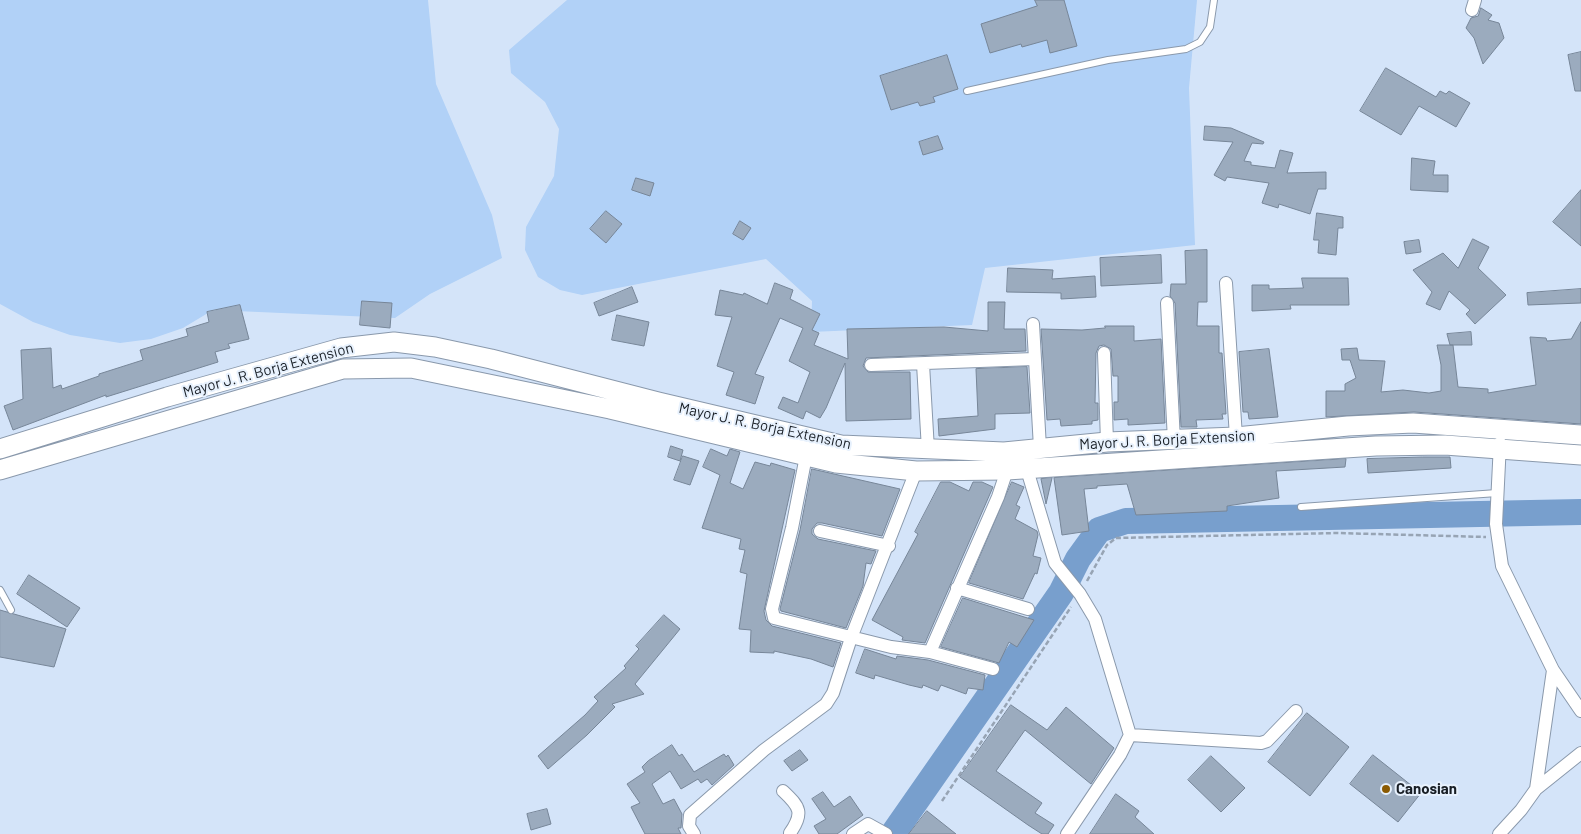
<!DOCTYPE html>
<html>
<head>
<meta charset="utf-8">
<style>
	body { margin:0 }
	canvas { display:block; background:#d4e4f9 }
</style>
</head>
<body>
<canvas width="1581" height="834"></canvas>
<script>
const context = document.querySelector('canvas').getContext('2d');
context.lineJoin = 'round';
function paint(path, color) {
  context.fillStyle = color;
  context.fill(path, 'evenodd');
}
function trace(path, color, width, dash) {
  context.strokeStyle = color;
  context.lineWidth = width;
  context.lineCap = dash ? 'butt' : 'round';
  context.setLineDash(dash || []);
  context.stroke(path);
}
function drawText(font, color, halo, rows, align = 'center') {
  context.font = font + ' Barlow,sans-serif';
  context.lineWidth = 4;
  context.setLineDash([]);
  context.textBaseline = 'middle';
  context.strokeStyle = halo;
  context.fillStyle = color;
  for (const [text, x, y, turn = 0] of rows) {
    context.save();
    context.translate(x, y);
    context.rotate((+turn || 0) * Math.PI / 180);
    context.textAlign = isNaN(turn) ? turn : align;
    if (halo) context.strokeText(text, 0, 0);
    context.fillText(text, 0, 0);
    context.restore();
  }
}
paint(new Path2D(`
	M0 0H428L436 84 492 215 502 258 430 294 395 318 213 310 183 328 151 339 120 343 70 335 33 322 0 304Z
	M567 0H1197L1189 88 1195 245 985 268 972 325 811 332 812 301 766 259 582 295 560 290 538 277 525 250 526 227 554 176 559 129 545 102 511 73 509 50Z`), '#b1d1f7');
trace(new Path2D(`
	M893 834 1061 593 1078 559 1099 530 1126 521 1581 512`), '#789fcd', 26);
const building = new Path2D(`
	M1035 0H1064L1077 46 1050 53 1047 40 1022 47 1021 44 990 53 981 24 1037 6Z
	M1481 8 1492 15 1488 20 1499 23 1504 38 1483 64 1474 38 1466 28 1471 18 1478 16Z
	M1581 52V91H1575L1568 55Z
	M947 55 958 89 933 97 935 102 920 106 918 102 891 110 880 76Z
	M1386 68 1436 97 1440 91 1446 94 1449 91 1470 103 1456 127 1419 106 1401 135 1360 111Z
	M1205 126 1231 128 1264 142 1263 144 1252 143 1244 161 1251 162V165L1275 168 1280 150 1293 153 1287 173 1326 172V189H1318L1310 214 1279 204 1278 208 1262 203 1269 183 1227 177 1225 181 1214 175 1233 142 1204 140Z
	M938 136 943 149 923 155 919 142Z
	M1412 158 1435 161 1433 175H1448V192L1411 190Z
	M636 178 654 183 650 196 632 190Z
	M1581 190V246L1553 222Z
	M606 211 622 224 606 243 590 229Z
	M1317 213 1343 217V228H1338L1336 255 1318 253 1319 240H1314Z
	M740 221 751 228 743 240 733 234Z
	M1473 239 1489 247 1478 268 1506 295 1475 324 1466 314 1470 310 1449 291 1440 310 1426 304 1432 292 1413 270 1443 253 1458 268Z
	M1419 240 1421 252 1406 254 1404 242Z
	M1207 250V302H1198L1197 326H1219V353H1222L1226 414H1222L1223 419 1196 420 1197 427H1181L1175 303 1170 296 1171 284H1186L1185 251Z
	M1161 255 1162 283 1101 286 1100 258Z
	M1008 268 1053 270 1052 279 1095 276 1096 297 1061 299V293L1007 292Z
	M1302 278H1348L1349 305H1290L1291 309 1252 311V285H1269V289L1303 288Z
	M775 283 793 290 790 299 820 314 812 330 819 333 814 345 848 359 847 329 944 327 988 331V302H1005L1004 329H1025L1026 351 866 358 863 366 868 372H910L911 419 846 421 845 363 826 408 820 418 806 411 803 419 778 408 783 397 798 403 810 372 789 361 803 328 780 318 755 374 764 377 755 404 726 395 734 372 717 366 732 317 715 315 720 290 743 295 744 293 767 304Z
	M632 287 638 302 599 316 594 303Z
	M1581 289V303L1528 305 1527 293Z
	M362 301 392 303 390 328 360 325Z
	M240 305 249 339 228 344 230 348 215 352 218 362 106 397V395L13 430 4 406 23 399 21 350 51 348 53 388 61 385 62 389 99 376V374L143 360 140 350 188 336 186 329 209 322 207 312Z
	M617 315 649 322 644 346 612 340Z
	M1581 322V424L1414 412 1326 417V391H1345V384L1356 378 1350 360H1342L1341 349 1357 348 1359 360 1385 361 1381 392 1403 390 1429 393 1441 391V365L1437 345H1453L1458 387 1488 389V393L1536 385 1530 337 1546 338 1547 341 1571 339Z
	M1105 326H1134V341L1161 339 1165 423 1128 425V419L1114 420V402H1118V376H1113L1111 349 1104 345 1099 346 1096 353 1095 403H1098V420L1092 421V424L1061 426 1060 419 1047 420 1041 329 1082 330 1105 328Z
	M1471 332 1472 345H1450L1447 334Z
	M1269 349 1278 417 1249 419 1248 412H1243L1239 352Z
	M1027 367 1030 413 995 414V429L939 436 938 419 978 416 976 369Z
	M671 446 683 450 680 461 668 457Z
	M711 449 727 456 730 449 740 452 730 483 743 489 755 462 770 466 771 463 795 470 764 611 766 620 772 626 841 643 833 667 811 659 774 651V653L750 652 751 630 739 629 747 574 740 572 745 550 739 549 741 539 702 528 720 475 703 467Z
	M683 456 699 461 690 485 674 480Z
	M1423 457H1450L1451 468 1368 473 1367 459Z
	M1346 459 1345 467 1276 471 1279 498 1227 506V511L1136 515 1127 484 1097 486V488L1084 489 1089 531 1062 535 1054 478Z
	M812 469 900 489 882 536 822 523H817L812 529V534L818 539 876 551 871 564 866 563 863 586 846 628 781 611 780 609 800 530Z
	M1052 478 1046 504 1041 479Z
	M941 482H950L969 491 973 482H982L993 487 925 643 902 640 903 637 872 620 918 534 915 532Z
	M1012 482 1024 487 1016 505 1020 507 1015 519 1037 531 1038 535 1033 556 1041 558 1037 574 1035 573 1023 599 969 583Z
	M29 575 80 608 67 627 17 594Z
	M963 598 1034 620 1017 647 1009 642 999 663 941 647Z
	M0 610 66 629 54 667 0 657Z
	M664 615 680 629 635 684 644 694 612 704 615 707 587 735 548 769 538 756 585 715 598 701 594 697 626 668 624 666 639 649 636 646Z
	M865 649 896 659 897 656 928 660 985 675 983 690 968 688 966 694 941 685 938 691 923 685 922 688 909 685 875 675 874 679 856 673Z
	M1011 705 1047 730 1066 707 1114 748 1091 784 1025 730 996 771 1042 803 1035 813 1054 825 1048 834H1042L1028 825 960 777Z
	M1307 713 1349 747 1310 796 1268 762Z
	M672 745 679 756 682 754 694 772 724 754 726 757 728 755 734 765 712 785 707 779 701 783 698 779 681 789 670 771 652 784 663 804 674 799 682 814 681 828H678L681 834H645L631 807 640 803 627 784 645 772 642 767 648 761Z
	M800 750 808 760 792 771 784 761Z
	M1373 755 1421 793 1398 822 1350 784Z
	M1211 756 1245 788 1221 812 1188 780Z
	M823 792 834 807 850 796 863 815 837 834H819L814 826 826 819 812 799Z
	M1116 794 1139 811 1135 817 1154 834H1090Z
	M547 809 551 824 531 830 527 814Z
	M927 811 956 834H909Z`);
paint(building, '#9babbe');
trace(building, '#778698', 1);
const service = new Path2D(`
	M967 91 1108 60 1186 49 1200 42 1210 27 1214 0
	M1301 507 1497 493
	M0 590 11 610`);
const minor = new Path2D(`
	M1472 10 1475 0
	M1226 283 1236 437
	M1167 303 1174 441
	M1033 324 1040 448
	M1104 353 1107 442
	M923 364 928 450
	M871 365 1034 359
	M1500 443 1496 524 1502 566 1553 670 1581 711
	M806 456 792 528 772 609 774 618 891 647 930 652 993 669
	M1025 463 1055 563 1080 594 1095 619 1130 735 1120 755 1067 834
	M820 531 889 546
	M957 588 1028 609
	M930 652 998 497 1007 470 1006 465
	M1130 735 1261 743 1267 741 1296 711
	M1536 789 1553 670
	M783 791C800 807 804 813 790 833
	M694 834 689 826 690 815 764 750 826 704 833 693 851 638 916 471
	M853 834 868 824 886 834
	M1499 834 1521 810 1536 789 1581 753`);
const primary = new Path2D(`
	M0 449 167 397 341 348 394 342 435 347 491 359 658 402 841 445 1004 452 1107 442 1236 437 1348 426 1413 423 1581 435
	M0 470 343 369 411 368 610 409 836 463 916 471 1007 470 1376 446 1445 445 1581 455`);
trace(service, '#8a99ac', 8);
trace(minor, '#8a99ac', 14);
trace(primary, '#8a99ac', 21);
trace(new Path2D(`
	M1087 581 1107 545 1116 538 1337 533 1486 537
	M942 801 1071 607`), '#97a4b4', 2.5, [5, 2.5]);
trace(service, '#fff', 6);
trace(minor, '#fff', 12);
trace(primary, '#fff', 19);
for (const [x, y, r, color] of [
	[1386,789,5,"#8b5b03"]
]) {
  const dot = new Path2D();
  dot.arc(x, y, r, 0, 2 * Math.PI);
  context.fillStyle = color;
  context.fill(dot);
  trace(dot, '#e7f1fd', 2);
}
drawText('15px', '#181e25', '#e7f1fd', [
	["Mayor J. R. Borja Extension",268,370,-15],
	["Mayor J. R. Borja Extension",765,426,12],
	["Mayor J. R. Borja Extension",1167,440,-3]
]);
drawText('bold 15px', '#181e25', '#e7f1fd', [
	["Canosian",1396,789]
], 'left');
</script>
</body>
</html>
